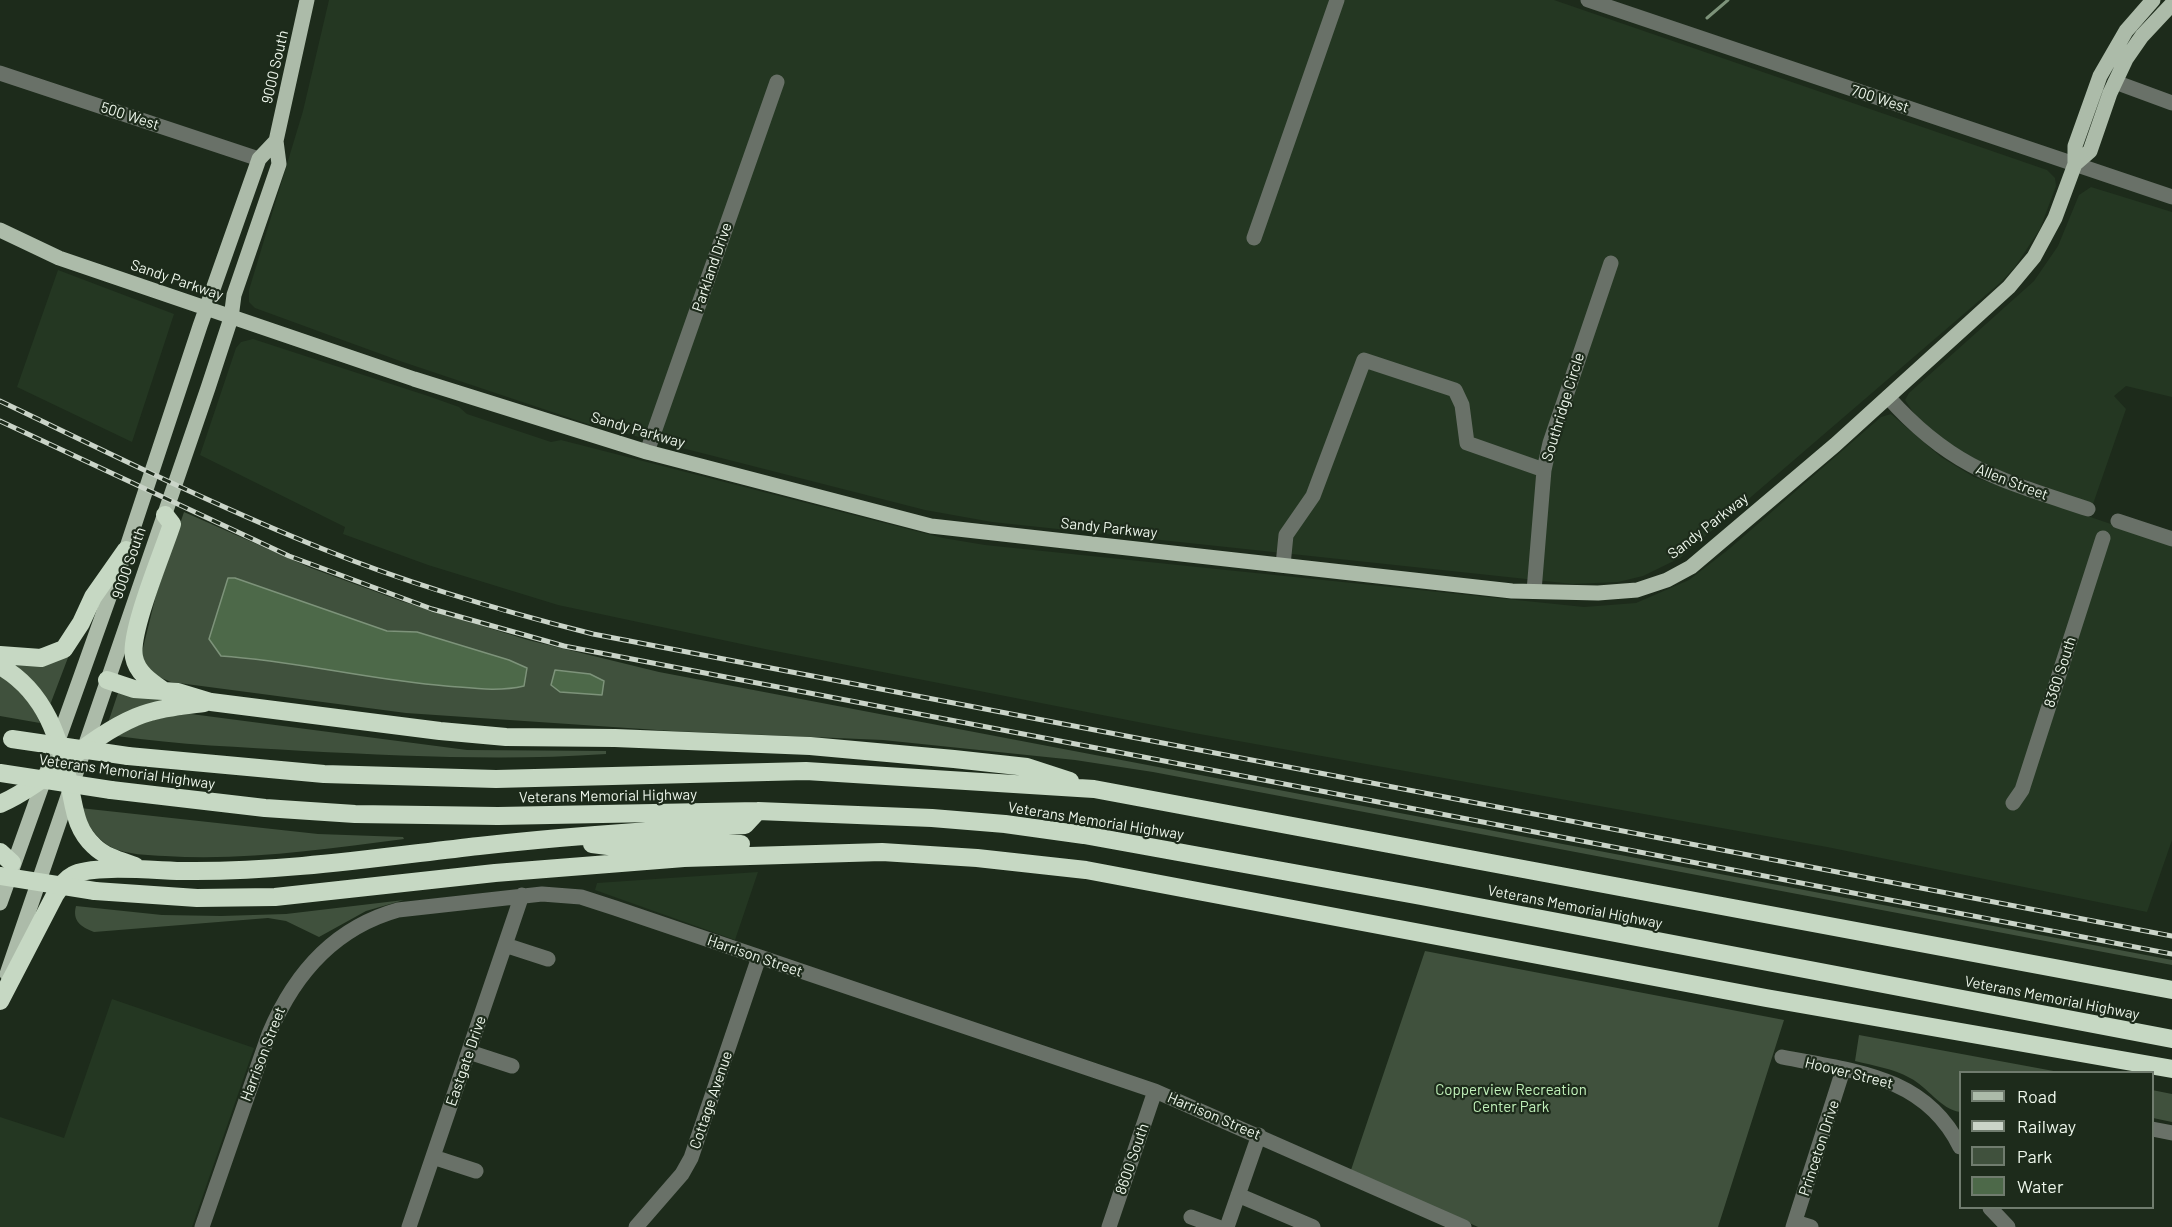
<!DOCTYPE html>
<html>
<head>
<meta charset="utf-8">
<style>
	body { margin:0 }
	#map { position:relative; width:2172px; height:1227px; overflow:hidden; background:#1d2b1b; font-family:Barlow,sans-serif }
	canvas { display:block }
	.legend { position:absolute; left:1959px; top:1071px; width:195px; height:138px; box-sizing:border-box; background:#1d2b1b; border:2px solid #707c6e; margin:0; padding:8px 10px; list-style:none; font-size:18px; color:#edf6eb }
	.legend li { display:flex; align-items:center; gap:12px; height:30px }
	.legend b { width:30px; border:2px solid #707c6e }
</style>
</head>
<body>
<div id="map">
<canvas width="2172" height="1227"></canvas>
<ul class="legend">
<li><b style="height:8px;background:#acbba9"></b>Road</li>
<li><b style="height:8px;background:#cad4c8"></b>Railway</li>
<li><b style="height:16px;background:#40513d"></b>Park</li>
<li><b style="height:16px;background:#4d6949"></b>Water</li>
</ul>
</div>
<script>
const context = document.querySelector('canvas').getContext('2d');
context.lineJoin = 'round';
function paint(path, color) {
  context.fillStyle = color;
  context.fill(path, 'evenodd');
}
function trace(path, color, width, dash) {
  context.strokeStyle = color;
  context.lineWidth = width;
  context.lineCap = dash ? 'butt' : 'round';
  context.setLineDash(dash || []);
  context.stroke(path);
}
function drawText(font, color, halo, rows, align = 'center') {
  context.font = font + ' Barlow,sans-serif';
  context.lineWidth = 4.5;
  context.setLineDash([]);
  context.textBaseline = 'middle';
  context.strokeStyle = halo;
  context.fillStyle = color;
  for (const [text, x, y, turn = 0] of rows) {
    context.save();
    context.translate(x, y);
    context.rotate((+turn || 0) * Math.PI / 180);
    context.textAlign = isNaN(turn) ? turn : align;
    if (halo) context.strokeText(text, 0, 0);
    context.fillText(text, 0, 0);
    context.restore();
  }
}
paint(new Path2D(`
	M329 0H1554L2047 170 2055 178 2056 186 2040 229 2015 267 2001 282 1680 558 1643 576 1618 582 1573 584 992 522 925 510 588 424 400 361 255 308 249 302V290L303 111Z
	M2091 187 2172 212V397L2126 386 2114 396 2126 409 2093 504 1989 467 1938 437 1915 415 1905 400 1909 393 2034 281 2058 246 2079 195Z
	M58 270 174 314 132 442 17 387Z
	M253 339 428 396 459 407 467 414 551 442 561 440 943 538 985 545 1584 607 1636 603 1689 580 1729 549 1881 417 1891 414 1941 457 1974 477 2172 545V840L2147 912 1827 847 1194 733 765 649 558 605 428 565 343 534 345 527 200 455 236 348 241 342Z
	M758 872 735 940 595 890 597 883Z
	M112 999 254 1048 192 1227H0V1117L64 1138Z`), '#243722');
paint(new Path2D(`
	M184 512 311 568 401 601 528 640 659 672 2172 960V965L1153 772 1075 760 883 740 672 731 406 713 171 682 154 675 142 660V652L156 595Z
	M69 655 50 705 34 682 10 662Z
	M0 675C18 687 32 703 40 723L0 716Z
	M118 693 169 698 108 723Z
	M191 714 467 750 606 751V754C506 761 404 756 304 751 241 747 179 745 117 736 141 722 163 716 191 714Z
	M80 808 318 834 403 837 404 839C324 849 246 861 165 856 147 855 128 855 111 847 95 838 88 824 80 808Z
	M404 900 366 911 319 937 286 921 268 918 94 932C81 927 72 921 76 906L162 915 221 916 286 914Z
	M1425 951 1784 1020 1718 1227H1478L1351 1170Z
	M1859 1035 2059 1072H1960V1112C1940 1109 1928 1087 1910 1078 1892 1068 1874 1066 1855 1061Z
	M2152 1090 2172 1094V1122L2153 1118Z`), '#40513d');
const water = new Path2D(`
	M228 578H235L387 631 417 632 509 660 527 668 524 686C498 692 472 688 446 686 370 680 297 661 221 656L209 639Z
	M555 670 590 674 604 681 602 695 560 692 551 685Z`);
paint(water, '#4d6949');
trace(water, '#7d937a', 1.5);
trace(new Path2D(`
	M1707 18 1728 0`), '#7d937a', 3);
trace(new Path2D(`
	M1588 0 2172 197
	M0 73 259 159
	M2115 82 2172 103
	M1254 238 1337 0
	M1888 397C1952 469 2001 480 2088 509
	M647 452 777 82
	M2118 521 2172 539
	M1283 565 1286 535 1313 496 1364 360 1455 390 1462 405 1467 443 1544 470
	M1534 591 1544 470 1550 443 1611 263
	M2013 803 2022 790 2103 538
	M505 945 548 959
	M469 1052 512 1066
	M1782 1057C1852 1071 1925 1075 1960 1147
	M2152 1129 2172 1133
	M433 1157 476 1171
	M1238 1195 1313 1227
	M1990 1208 2008 1227
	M1191 1217 1218 1227
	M1795 1222 1811 1227
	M202 1227 269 1034C294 974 334 928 398 910L542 894 581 897 615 908 1155 1091 1464 1227
	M409 1227 522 895
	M636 1227 682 1174 691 1158 759 957
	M1109 1227 1155 1091
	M1227 1227 1259 1135
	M1793 1227 1843 1070`), '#697168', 15);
trace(new Path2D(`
	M2075 164 2090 151 2110 93 2126 59 2142 36 2172 4
	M0 230 59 258 414 379 647 452 931 526 1512 591 1598 593 1637 590 1667 580 1691 567 1835 445 2009 287 2034 257 2055 218 2075 164V146L2100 76 2126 31 2153 0
	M0 903 126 550 200 326 259 159 276 141
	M7 974 208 388 231 318 234 295 279 164 276 141 307 0`), '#acbba9', 15);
trace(new Path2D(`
	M0 655 41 658 64 649 81 623 93 597 126 550
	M0 666C46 692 60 740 70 788 75 811 76 829 94 846 105 857 121 861 135 866
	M107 680 134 689 178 692 211 702 440 731 506 737 615 738 810 746 954 759 1027 767 1070 781
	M164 691C151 682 137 673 134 657 129 632 163 552 172 524L165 515
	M128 756 324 774 496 779 806 771 1094 789 2172 990
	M111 790 265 808 355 814 498 816 758 811 932 818 1005 824 1084 835 1421 896 2172 1039
	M0 804C49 782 86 738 136 717 158 708 181 706 204 703
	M592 844 616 847 675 843 741 844
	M0 852 12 863
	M95 891 197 898 275 897 495 873 684 858 882 852 977 858 1086 870 1766 998 2172 1069
	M0 1001 55 895C60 888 65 879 73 875 92 864 161 871 186 871 284 872 381 857 479 846 567 836 657 830 745 825L758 811`), '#c6d8c3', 18);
const rail = new Path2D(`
	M0 401C107 452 213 505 323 549 411 585 502 611 593 634L2172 936
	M0 421 289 556 432 609 564 646 2172 954`);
trace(rail, '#cad4c8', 5);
trace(rail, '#1d2b1b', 3, [9]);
trace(new Path2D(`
	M12 739 128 756
	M0 773 111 790
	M0 876 95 891`), '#c6d8c3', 18);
drawText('15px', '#edf6eb', '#1d2b1b', [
	["9000 South",275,67,-77],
	["700 West",1880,99,18],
	["500 West",130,116,18],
	["Parkland Drive",712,267,-71],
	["Sandy Parkway",177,280,19],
	["Southridge Circle",1563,407,-73],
	["Sandy Parkway",638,430,16],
	["Allen Street",2012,482,21],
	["Sandy Parkway",1708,526,-38],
	["Sandy Parkway",1109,528,6],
	["9000 South",129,563,-71],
	["8360 South",2060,672,-72],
	["Veterans Memorial Highway",127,772,8],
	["Veterans Memorial Highway",608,796,-1],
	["Veterans Memorial Highway",1096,821,9],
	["Veterans Memorial Highway",1575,907,11],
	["Harrison Street",755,956,19],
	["Veterans Memorial Highway",2052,998,11],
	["Harrison Street",263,1054,-69],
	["Eastgate Drive",466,1061,-71],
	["Hoover Street",1849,1073,14],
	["Cottage Avenue",711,1100,-71],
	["Harrison Street",1214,1116,23],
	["Princeton Drive",1819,1148,-72],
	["8600 South",1132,1159,-71]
]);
drawText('15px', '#c1f1ba', '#1d2b1b', [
	["Copperview Recreation",1511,1090],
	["Center Park",1511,1107]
]);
</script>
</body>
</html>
